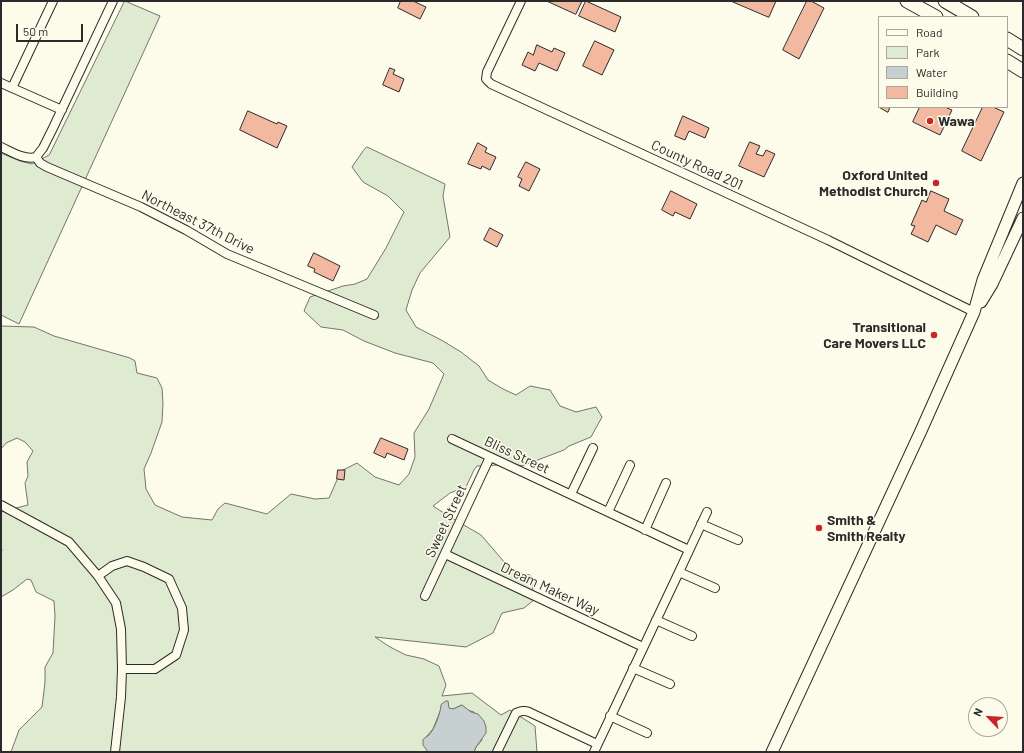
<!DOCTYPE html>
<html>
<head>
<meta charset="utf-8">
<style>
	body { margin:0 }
	#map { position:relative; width:1024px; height:753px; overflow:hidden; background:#fdfbea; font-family:Barlow,sans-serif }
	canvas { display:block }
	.frame { position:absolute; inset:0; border:2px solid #2b2b2b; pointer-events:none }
	.legend { position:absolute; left:878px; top:16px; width:130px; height:92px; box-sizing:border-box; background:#fdfbea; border:1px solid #a9a89e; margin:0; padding:5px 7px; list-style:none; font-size:12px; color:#2b2b2b }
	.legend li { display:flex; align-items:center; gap:8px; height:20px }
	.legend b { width:20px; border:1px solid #a9a89e }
	.north { position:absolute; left:968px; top:697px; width:40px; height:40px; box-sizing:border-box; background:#fdfbea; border:1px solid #a9a89e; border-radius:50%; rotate:295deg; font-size:11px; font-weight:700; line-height:16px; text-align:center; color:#2b2b2b }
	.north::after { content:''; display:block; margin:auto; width:14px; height:18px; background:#c62828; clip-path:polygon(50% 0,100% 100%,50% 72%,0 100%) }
	.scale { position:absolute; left:16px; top:24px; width:67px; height:18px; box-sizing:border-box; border:2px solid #2b2b2b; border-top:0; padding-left:5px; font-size:12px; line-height:14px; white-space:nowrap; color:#2b2b2b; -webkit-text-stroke:3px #fdfbea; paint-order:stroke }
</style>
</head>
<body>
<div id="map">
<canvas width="1024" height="753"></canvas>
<div class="frame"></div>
<ul class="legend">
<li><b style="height:5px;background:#fdfbea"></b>Road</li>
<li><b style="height:11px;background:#deebd1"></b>Park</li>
<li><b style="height:11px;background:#c7d0d0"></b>Water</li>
<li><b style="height:11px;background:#f2b8a0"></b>Building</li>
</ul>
<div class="north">N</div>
<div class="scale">50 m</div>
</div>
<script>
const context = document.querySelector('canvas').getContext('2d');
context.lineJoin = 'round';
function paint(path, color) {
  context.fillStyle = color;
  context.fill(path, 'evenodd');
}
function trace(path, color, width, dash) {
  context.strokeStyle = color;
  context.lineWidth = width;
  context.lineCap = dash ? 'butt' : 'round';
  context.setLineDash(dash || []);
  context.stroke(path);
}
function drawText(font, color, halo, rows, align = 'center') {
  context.font = font + ' Barlow,sans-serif';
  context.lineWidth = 3;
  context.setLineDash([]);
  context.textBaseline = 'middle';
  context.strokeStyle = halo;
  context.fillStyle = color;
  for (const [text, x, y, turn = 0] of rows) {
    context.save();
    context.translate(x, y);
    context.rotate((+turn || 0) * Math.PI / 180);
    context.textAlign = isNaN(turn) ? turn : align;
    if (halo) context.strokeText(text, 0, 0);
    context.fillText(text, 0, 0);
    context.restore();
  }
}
const green = new Path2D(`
	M125 1 160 16 19 324 1 315V153L20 161 32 164 49 155Z
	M367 147 445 184 443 196 450 237 420 273 412 290 406 310 416 327 443 341 461 352 479 366 488 380 503 389 516 395 530 386 550 390 560 406 576 412 596 407 602 417 591 437 569 446 564 450 522 466 505 462 500 465 477 466 474 470 466 487 450 493 433 506 450 517 481 535 512 571 530 575 535 599 524 608 502 613 493 633 466 647 375 637 390 647 406 655 424 659 439 666 446 685 442 696 472 693 501 715 510 710 535 726 537 752H474L476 747 482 740 474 712 467 710 462 705 453 709 448 708 441 709 433 729 426 737 428 752H11L19 730 42 707 45 682V667L53 653 55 616 54 601 36 592 31 580 27 579 13 590 1 597V552L2 550 1 547V512L28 505 25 483 28 476 27 462 33 451 25 442 17 438 6 443 1 449V326L34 327 54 336 130 358 135 361 137 373 157 378 162 388 163 403 162 422 151 453 144 469 146 489 155 505 182 517 212 520 218 509 225 503 267 514 291 494 315 499 329 498 341 471 357 463 375 477 399 485 409 474 415 457 414 433 429 409 444 374 433 363 395 353 364 341 343 330 321 327 304 311 310 297 343 286 355 284 367 279 386 248 404 212 388 196 363 182 352 167 363 151Z`);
paint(green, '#deebd1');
trace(green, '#74746e', 1);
const water = new Path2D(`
	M446 701H448L449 708 453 709 462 705 471 712 478 714 484 721 486 727V733L476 747 474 752H428L423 745V740C424 738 426 737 428 736 434 731 441 712 441 705Z`);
paint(water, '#c7d0d0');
trace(water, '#74746e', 1);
const building = new Path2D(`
	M401 1H413L426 7 420 19 398 8Z
	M547 1H582L576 14Z
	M586 1 621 17 615 32 579 16Z
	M731 1H776L769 17Z
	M807 1H811L824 8 799 59 783 50Z
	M595 41 614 50 602 75 583 66Z
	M537 45 552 52 554 48 565 53 557 71 539 63 535 71 522 65 528 52 533 55Z
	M390 68 395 70 393 74 404 79 399 92 383 85Z
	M879 107H890L888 112Z
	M920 107H947V108L952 110 940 135 913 122Z
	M983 107H993L1004 112 981 161 962 151Z
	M248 111 277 124 278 122 287 126 277 148 240 130Z
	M683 116 709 128 705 138 689 131 685 140 675 136Z
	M750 142 760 146 756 154 763 156 766 150 775 154 764 177 739 166Z
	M478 143 487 148 485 152 496 157 490 170 482 166 481 169 468 164Z
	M526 162 540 169 529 191 519 186 522 179 518 177Z
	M671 191 697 204 690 219 675 212 673 216 662 210Z
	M931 191 949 199 944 211 963 220 956 235 936 225 928 242 911 234 915 226 911 225 922 200 926 202Z
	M490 228 503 235 497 247 484 240Z
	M314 253 340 266 333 281 314 272 315 269 308 266Z
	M381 438 408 449 404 460 387 453 385 458 374 453Z
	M338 470H345L344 480 337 479Z`);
paint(building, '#f2b8a0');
trace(building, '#2b2b2b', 1);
const street = new Path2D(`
	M521 1 487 72 486 79 491 84 828 240 974 312
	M1 83 62 110
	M12 88 53 1
	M1 147C12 152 24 160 36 157L43 148 53 128 113 1
	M36 157 40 163 47 167 141 207 186 230 227 254 374 315
	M452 439 689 550
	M571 494 593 448
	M1 505 69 542 98 576 116 603 121 629 122 669 121 697 115 752
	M608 512 630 465
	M701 524 738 540
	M645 530 666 483
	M445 554 643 647
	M679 572 715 588
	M98 576 112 566 127 561 144 567 169 579 182 608 184 630 176 655 155 669H122
	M425 596 490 457
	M656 620 692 636
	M633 668 670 684
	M610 716 647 733
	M497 752 516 713C521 711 524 710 529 712L597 744
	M594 752 679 572 707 512`);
const secondary = new Path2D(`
	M981 302 992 284 1023 218
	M772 752 920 433 974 312 983 280 1023 183`);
const primary = new Path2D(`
	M907 1 936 17
	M945 1 972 17
	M1007 39 1023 49
	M1007 61 1023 71`);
trace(street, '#2b2b2b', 10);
trace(secondary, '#2b2b2b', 13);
trace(primary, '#2b2b2b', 15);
trace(street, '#fdfbea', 8);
trace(secondary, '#fdfbea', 11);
trace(primary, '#fdfbea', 13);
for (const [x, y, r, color] of [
	[930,121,4,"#c62828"],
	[936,183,4,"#c62828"],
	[934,335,4,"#c62828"],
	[819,528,4,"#c62828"]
]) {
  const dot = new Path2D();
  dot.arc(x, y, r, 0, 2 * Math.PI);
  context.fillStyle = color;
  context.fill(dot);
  trace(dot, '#fdfbea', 1.5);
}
drawText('bold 14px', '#2b2b2b', '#fdfbea', [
	["Wawa",938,121],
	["Oxford United",928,175,"right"],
	["Methodist Church",928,191,"right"],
	["Transitional",926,327,"right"],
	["Care Movers LLC",926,343,"right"],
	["Smith &",827,520],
	["Smith Realty",827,536]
], 'left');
drawText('14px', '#2b2b2b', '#fdfbea', [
	["County Road 201",697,165,25],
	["Northeast 37th Drive",198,222,27],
	["Bliss Street",517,455,25],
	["Sweet Street",446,521,-65],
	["Dream Maker Way",550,589,25]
]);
</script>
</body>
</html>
